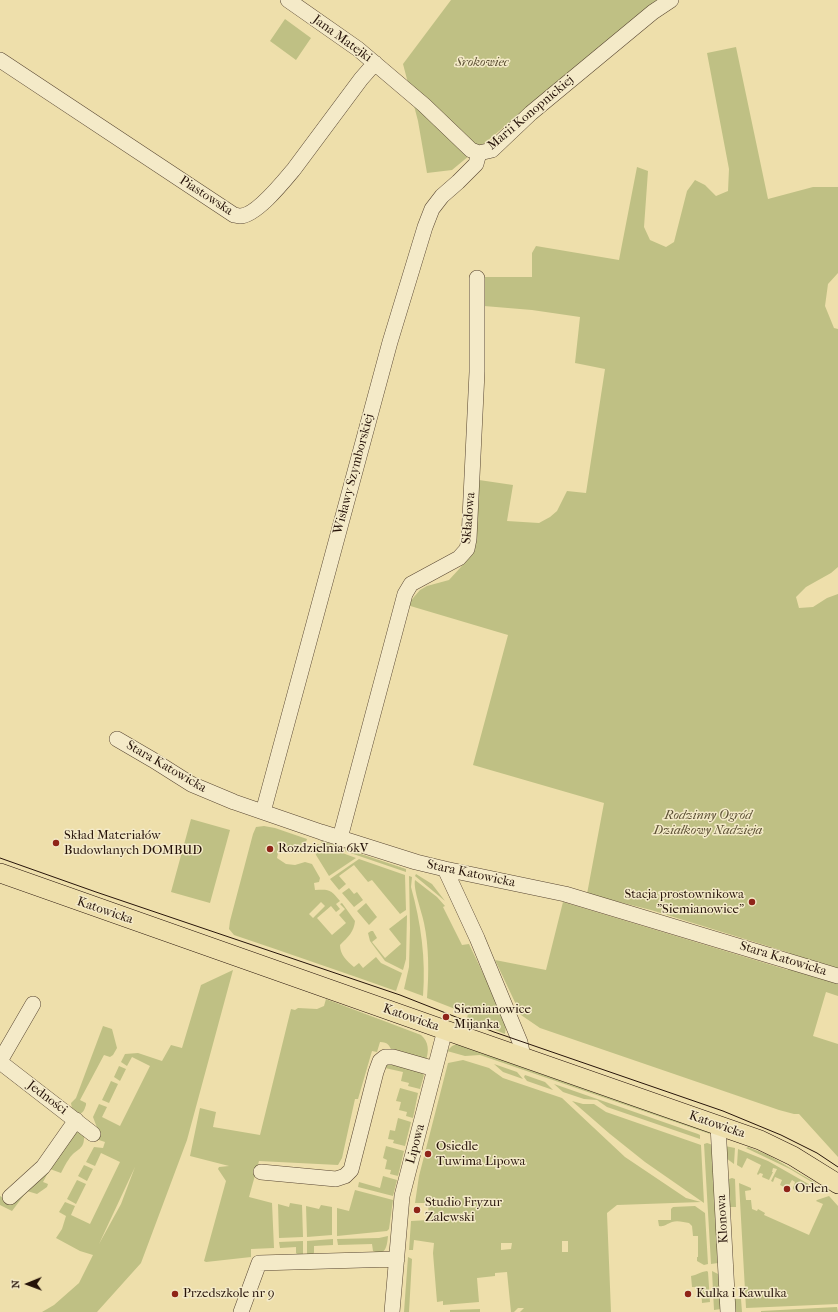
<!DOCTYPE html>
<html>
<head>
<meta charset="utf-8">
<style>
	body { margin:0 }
	#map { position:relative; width:838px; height:1312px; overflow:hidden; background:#eedfab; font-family:"IM FELL French Canon",serif }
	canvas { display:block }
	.north { position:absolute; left:8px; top:1264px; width:40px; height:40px; -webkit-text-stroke:3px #f4eac8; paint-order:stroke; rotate:269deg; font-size:11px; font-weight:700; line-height:16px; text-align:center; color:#261309 }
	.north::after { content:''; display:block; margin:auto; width:14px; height:18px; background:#261309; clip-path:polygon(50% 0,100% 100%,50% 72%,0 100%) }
</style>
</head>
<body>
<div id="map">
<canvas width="838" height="1312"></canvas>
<div class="north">N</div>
</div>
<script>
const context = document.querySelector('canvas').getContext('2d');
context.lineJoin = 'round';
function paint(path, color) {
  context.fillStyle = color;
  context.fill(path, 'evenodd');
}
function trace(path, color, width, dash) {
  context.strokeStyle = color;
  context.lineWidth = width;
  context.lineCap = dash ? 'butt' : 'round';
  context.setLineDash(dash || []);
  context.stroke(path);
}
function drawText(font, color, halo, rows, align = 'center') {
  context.font = font + ' "IM FELL French Canon",serif';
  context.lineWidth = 3;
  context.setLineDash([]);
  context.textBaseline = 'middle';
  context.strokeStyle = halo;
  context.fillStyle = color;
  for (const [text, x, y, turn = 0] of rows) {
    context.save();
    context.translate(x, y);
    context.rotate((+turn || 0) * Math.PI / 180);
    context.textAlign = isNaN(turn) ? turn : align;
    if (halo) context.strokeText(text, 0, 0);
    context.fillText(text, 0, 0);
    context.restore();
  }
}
paint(new Path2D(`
	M451 0H657L452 170 427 173 418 121 403 64Z
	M285 19 311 38 296 60 270 41Z
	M736 47 768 199 813 187H838V273L828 284 825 306 834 328 838 329V567L831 573 806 587 796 597 799 608 813 607 827 598 838 594V996L826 992 813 1036 838 1044V1157L799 1114H794L779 1110 540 1028 521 1015 495 960 546 970 563 902 788 970 790 953 651 910 587 894 604 803 473 765 508 635 407 605 420 590 427 586 449 580 471 556 476 542 479 480 513 485 507 521 539 523 550 517 557 511 567 491 586 493 605 369 575 363 580 317 532 310 484 306 483 277H532V253L536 246 619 260 637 167 648 171 644 227 650 240 666 247 674 242 687 191 695 180 705 185 716 196 728 191 729 169 707 53Z
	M191 819 230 830 210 903 171 892Z
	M264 826 275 828 307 839 306 842C297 847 290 849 279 848L277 858 286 864 295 865 305 862 312 864 320 878 319 882 314 883 315 890C330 889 331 890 340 901L336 904 340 909 336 912 331 906 317 918 332 935 346 923 339 915 345 909 340 904 342 903 355 921C354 932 348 937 340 945 340 955 347 961 354 967L359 963 363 968 376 957 381 963 402 973 396 991C342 972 288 953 234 935L229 929 230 921 253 834 256 827ZM321 902 325 906 313 918 309 914Z
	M322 841 406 869V872L321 843Z
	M318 844 356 858 329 876 316 855 314 847Z
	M359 859 405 875 406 910 400 914 372 880 368 882 354 865 339 876 346 884 339 890 330 879Z
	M416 874 432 884 445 901 415 876Z
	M409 876 412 877 411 887C421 923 426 959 423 996L404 989 409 967 410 928Z
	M415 880 437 897 445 906 443 907 462 945 469 944 504 1017 506 1025 505 1034 467 1018 468 1014 427 998C429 973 429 947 424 923 422 912 413 889 415 880Z
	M349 888 354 894 357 892 363 900 354 907 342 893Z
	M366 903 377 917 369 925 357 911Z
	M407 915 406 959 403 970 385 961 370 941 368 933 371 931H373L377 938 372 942 385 958 401 944 389 929Z
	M233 970 187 1140 141 1263 97 1312H42L54 1305 79 1283 93 1255 80 1251 56 1238 62 1229 66 1216 59 1212 65 1202 75 1206 71 1215 90 1224 120 1162 101 1153 95 1166 86 1162 94 1147 103 1148 105 1142 96 1139 99 1133 93 1117 99 1104 107 1107 102 1117 120 1126 150 1066 132 1057 127 1066 121 1062 125 1054 138 1053 162 1061 171 1045 182 1048 201 985ZM135 1167 121 1204 99 1244Z
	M326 999 421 1035C429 1042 429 1051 426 1060L392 1052C390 1046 388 1042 380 1042L377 1052 372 1051 358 1099H355L342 1158 338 1165 259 1161 249 1197 272 1203 274 1248 251 1249V1257L206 1262 204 1261 226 1181 218 1169 219 1167 229 1166 190 1156 200 1108 216 1112 213 1127 260 1135 291 1009 295 1010 298 1008 317 1009 324 1006Z
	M103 1026 112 1029 117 1048 113 1055 110 1057 104 1055 80 1100 86 1103V1105C84 1110 84 1113 78 1114L72 1109 71 1103 76 1098Z
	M459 1043 526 1065 527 1069 565 1082 570 1080 708 1131 710 1134 480 1055 465 1056 447 1051 452 1046Z
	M463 1060 489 1068 503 1078 562 1098 625 1157 686 1198 701 1202 617 1205 607 1213 611 1312H520L524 1308H518L514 1312H511L507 1272 495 1273V1276L477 1278 479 1302 443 1305V1301L437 1302 433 1253 434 1243 414 1240 413 1250H409L411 1221 429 1220 428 1203H415L419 1176 448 1063ZM562 1241H568V1252H562ZM501 1243H512L511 1249 501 1250Z
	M388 1064H394L421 1072 424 1075 420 1089 408 1086 409 1083 401 1081 403 1072 385 1068Z
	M494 1064 517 1072 523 1079 503 1072Z
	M119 1066 126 1069 120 1081 114 1077Z
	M525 1075 545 1082 553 1090 527 1081 524 1077Z
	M111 1081 118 1084 109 1103 102 1100Z
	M554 1084 698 1134 700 1135V1139L607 1107 597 1100 584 1099 563 1092Z
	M400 1088 418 1093 413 1118 406 1116 407 1112 399 1110 401 1102 396 1101Z
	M572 1101 583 1104H594L606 1112 701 1145 704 1203 645 1162 610 1134Z
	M398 1118 411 1122 405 1146 393 1143 394 1140 388 1139 390 1130 395 1131Z
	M75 1129 84 1135C85 1151 76 1148 69 1159 66 1163 63 1169 61 1173L50 1169 43 1182 48 1184 47 1187 37 1194 27 1191 12 1211 0 1205V1196L11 1202Z
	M707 1143 713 1145 718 1263 711 1264 704 1144Z
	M386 1146 404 1151 398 1176 390 1174 391 1170 385 1169 387 1160 383 1158Z
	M725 1146 735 1148 734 1164 726 1158Z
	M748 1147 768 1155 816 1183 815 1184 790 1169 746 1148Z
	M738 1149 768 1161 812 1186 807 1188 805 1184 796 1185V1189L794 1190 793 1188 795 1182 792 1180 788 1187 786 1188 780 1185 782 1180 775 1177 773 1182 771 1181 777 1169 773 1168 772 1172H773L769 1180 762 1177 763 1174 760 1173 758 1175 757 1174 761 1165 747 1158 742 1168 737 1165Z
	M84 1165 93 1169 87 1181 78 1176Z
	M383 1176 397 1180 393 1196 358 1187 359 1182 380 1188Z
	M732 1178 735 1179 736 1207H728L727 1182 729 1179Z
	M77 1180 86 1184 76 1204 67 1199Z
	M739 1183 751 1188V1190L745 1191 746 1200H751L752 1209 757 1211 758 1209 765 1213 764 1215 809 1235 823 1204 816 1201 817 1200 829 1196 838 1206V1304L746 1308Z
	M355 1190 393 1200 389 1229 387 1231 337 1236V1208L349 1211Z
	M290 1203 302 1205 303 1237 279 1238 278 1204 289 1207Z
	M321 1205 332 1207V1235L307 1237 306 1206 319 1209Z
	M695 1206 705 1213 708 1264 704 1265 697 1261V1257H698V1236H693L692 1226 689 1223C684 1222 677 1220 672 1222 666 1224 665 1227 659 1226L658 1220H671V1209L673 1207Z
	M388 1236C387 1246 386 1257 373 1251L372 1244 338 1245 337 1239 379 1238Z
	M333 1239V1245L314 1246V1253L312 1255H307V1241Z
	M303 1241V1255H298L296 1253V1247L280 1248 279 1242Z
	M408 1257 412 1259 409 1312H404Z
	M707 1271 708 1272 710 1302 702 1303 701 1287H692L691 1276C697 1275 700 1272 707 1271Z
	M712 1271 720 1275 721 1309 714 1310Z
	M733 1299H741L742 1312H733Z
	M837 1307 838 1312H761V1311Z
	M480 1309V1312H450V1310Z`), '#bfc084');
const minor = new Path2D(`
	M288 0 358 49 424 105 471 150 479 153 492 150 531 113 653 12 671 0
	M0 60 234 215C236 215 238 216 240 216 256 216 284 181 294 169L361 79 375 63
	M117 739 153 760 191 784 234 802 321 832 416 862 445 869 565 894 838 976
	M263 812 390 342 425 227 432 209 442 196 458 182 476 164 479 153
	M340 838 405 594 411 584 459 558 467 549 469 539 477 372V278
	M445 869 477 938 520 1042 523 1057
	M0 1061 33 1004
	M0 1062 93 1134
	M718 1125 728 1312
	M261 1172 336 1179 345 1176 351 1170 376 1072 380 1061 385 1057H393L435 1069
	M10 1197 43 1167 76 1120
	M241 1312 259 1263 397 1259
	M392 1312 400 1219 402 1196 445 1030`);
const major = new Path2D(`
	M0 873 445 1030 760 1140 793 1156 838 1184`);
trace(minor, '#584632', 16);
trace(major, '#261309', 20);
trace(minor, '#f4eac8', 15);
trace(major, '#eedfab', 19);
trace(new Path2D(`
	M0 858 96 892 400 995 494 1032 723 1111 781 1135 817 1153 838 1167`), '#261309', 1);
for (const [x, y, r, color] of [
	[56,843,4,"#8f2418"],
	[270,849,4,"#8f2418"],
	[752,902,4,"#8f2418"],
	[446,1017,4,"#8f2418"],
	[428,1154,4,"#8f2418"],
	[787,1189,4,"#8f2418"],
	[417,1210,4,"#8f2418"],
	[175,1294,4,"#8f2418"],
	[688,1294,4,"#8f2418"]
]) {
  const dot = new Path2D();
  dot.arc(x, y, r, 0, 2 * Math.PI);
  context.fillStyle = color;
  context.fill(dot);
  trace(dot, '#f4eac8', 1.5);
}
drawText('13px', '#261309', '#f4eac8', [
	["Jana Matejki",342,39,36],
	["Marii Konopnickiej",531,113,-40],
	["Piastowska",206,196,33],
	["Wisławy Szymborskiej",354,474,-75],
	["Składowa",469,518,-85],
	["Stara Katowicka",166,767,30],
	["Stara Katowicka",471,874,12],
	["Katowicka",105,911,19],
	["Stara Katowicka",783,959,17],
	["Katowicka",411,1018,19],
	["Jedności",47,1098,37],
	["Katowicka",717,1125,19],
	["Lipowa",416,1144,-75],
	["Klonowa",723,1219,-93]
]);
drawText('italic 13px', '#5c5034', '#f4eac8', [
	["Srokowiec",482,63],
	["Rodzinny Ogród",708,816],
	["Działkowy Nadzieja",708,831]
]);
drawText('13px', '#261309', '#f4eac8', [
	["Skład Materiałów",64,836],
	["Budowlanych DOMBUD",64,851],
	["Rozdzielnia 6kV",278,849],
	["Stacja prostownikowa",744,895,"right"],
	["\"Siemianowice\"",744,910,"right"],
	["Siemianowice",454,1010],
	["Mijanka",454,1025],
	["Osiedle",436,1147],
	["Tuwima Lipowa",436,1162],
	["Orlen",795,1189],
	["Studio Fryzur",425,1203],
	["Zalewski",425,1218],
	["Przedszkole nr 9",183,1294],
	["Kulka i Kawulka",696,1294]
], 'left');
</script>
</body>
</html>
